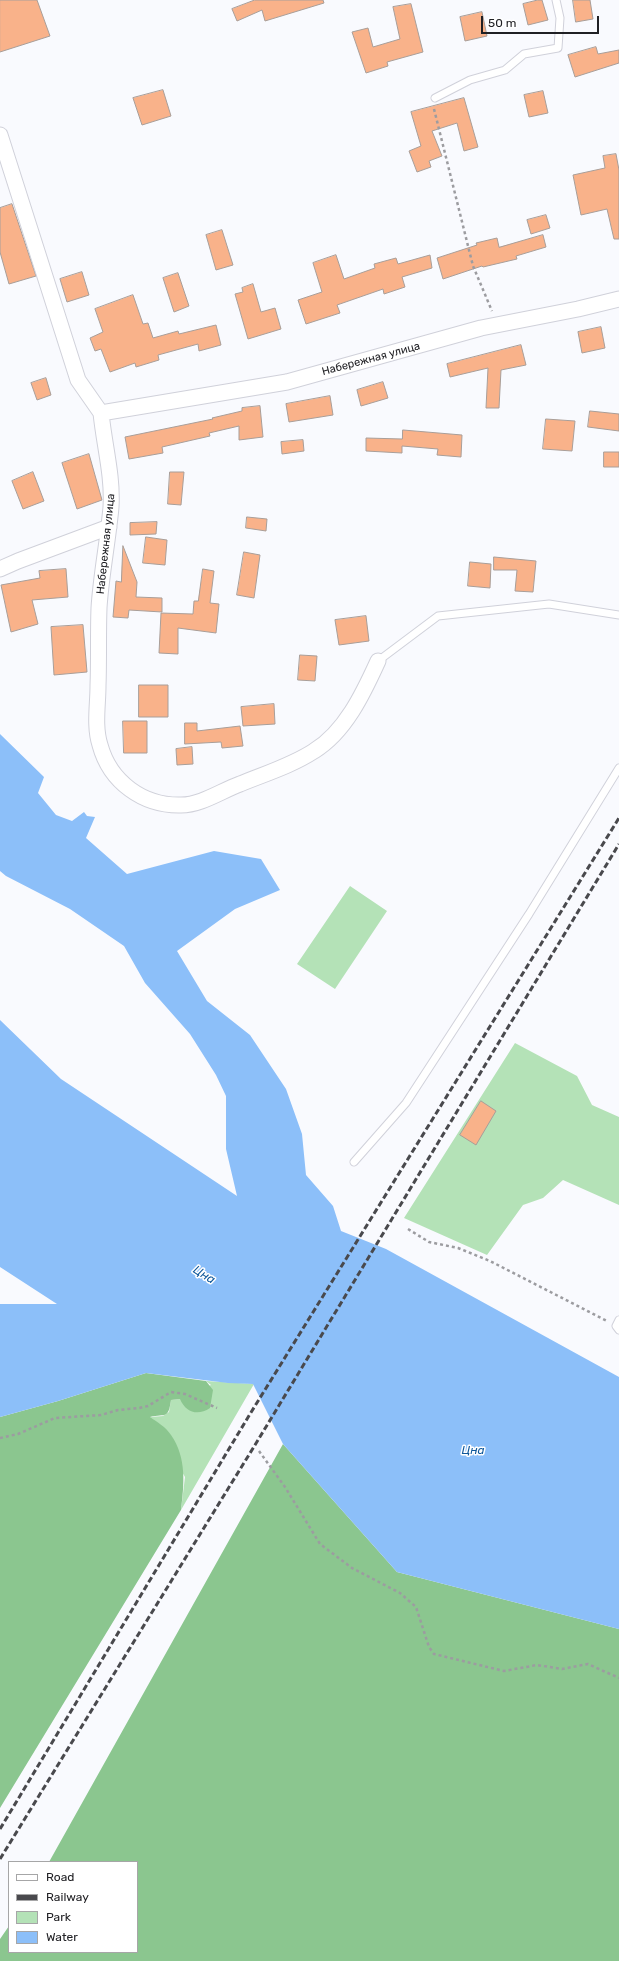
<!DOCTYPE html>
<html>
<head>
<meta charset="utf-8">
<style>
	body { margin:0 }
	#map { position:relative; width:619px; height:1961px; overflow:hidden; background:#f9fafe; font-family:Rubik,sans-serif }
	canvas { display:block }
	.legend { position:absolute; left:8px; top:1861px; width:130px; height:92px; box-sizing:border-box; background:#fff; border:1px solid #a6a6a7; margin:0; padding:5px 7px; list-style:none; font-size:12px; color:#202024 }
	.legend li { display:flex; align-items:center; gap:8px; height:20px }
	.legend b { width:20px; border:1px solid #a6a6a7 }
	.scale { position:absolute; left:481px; top:16px; width:118px; height:18px; box-sizing:border-box; border:2px solid #202024; border-top:0; padding-left:5px; font-size:12px; line-height:14px; white-space:nowrap; color:#202024; -webkit-text-stroke:3px #fff; paint-order:stroke }
</style>
</head>
<body>
<div id="map">
<canvas width="619" height="1961"></canvas>
<ul class="legend">
<li><b style="height:5px;background:#fff"></b>Road</li>
<li><b style="height:5px;background:#49494d"></b>Railway</li>
<li><b style="height:11px;background:#b4e2b7"></b>Park</li>
<li><b style="height:11px;background:#8cbff9"></b>Water</li>
</ul>
<div class="scale">50 m</div>
</div>
<script>
const context = document.querySelector('canvas').getContext('2d');
context.lineJoin = 'round';
function paint(path, color) {
  context.fillStyle = color;
  context.fill(path, 'evenodd');
}
function trace(path, color, width, dash) {
  context.strokeStyle = color;
  context.lineWidth = width;
  context.lineCap = dash ? 'butt' : 'round';
  context.setLineDash(dash || []);
  context.stroke(path);
}
function drawText(font, color, halo, rows, align = 'center') {
  context.font = font + ' Rubik,sans-serif';
  context.lineWidth = 3;
  context.setLineDash([]);
  context.textBaseline = 'middle';
  context.strokeStyle = halo;
  context.fillStyle = color;
  for (const [text, x, y, turn = 0] of rows) {
    context.save();
    context.translate(x, y);
    context.rotate((+turn || 0) * Math.PI / 180);
    context.textAlign = isNaN(turn) ? turn : align;
    if (halo) context.strokeText(text, 0, 0);
    context.fillText(text, 0, 0);
    context.restore();
  }
}
paint(new Path2D(`
	M350 886 387 911 335 989 297 964Z
	M515 1043 577 1076 592 1105 619 1117V1205L563 1180 543 1198 523 1205 487 1255 404 1218Z
	M206 1381 254 1384 181 1510 185 1477 150 1417 163 1416 169 1412 171 1400 180 1399 211 1385Z`), '#b4e2b7');
paint(new Path2D(`
	M146 1373 206 1381 213 1390 210 1408C198 1416 186 1413 180 1399L171 1400C168 1420 166 1413 150 1417 157 1422 166 1427 171 1435 187 1458 184 1485 181 1510L0 1808V1417L58 1401Z
	M283 1444 397 1572 619 1629V1961H0V1939L9 1926V1952H137V1862H49Z`), '#8bc68f');
paint(new Path2D(`
	M0 734 44 777 38 793 56 815 72 821 84 812 87 816 95 817 86 838 127 874 214 851 261 859 280 890 235 909 177 951 207 1001 250 1035 286 1089 302 1134 306 1175 333 1206 341 1231 386 1249 619 1377V1629L397 1572 283 1444 253 1384 228 1383 146 1373 58 1401 0 1417V1304H57L0 1267V1020L61 1079 237 1196 226 1149V1096L216 1075 190 1034 145 983 124 946 70 909 6 876 0 871Z`), '#8cbff9');
const building = new Path2D(`
	M0 0H37L50 36 0 52Z
	M255 0H323L324 3 265 21 262 10 237 21 232 9Z
	M538 0H542L548 20 528 25 523 4Z
	M573 0H590L593 19 576 22Z
	M411 4 423 52 387 62 388 66 366 73 352 32 368 28 373 47 400 39 393 7Z
	M482 12 487 36 465 41 460 17Z
	M596 47 598 54 619 50V63L575 77 568 55Z
	M163 90 171 116 142 125 133 98Z
	M543 91 548 113 529 117 524 95Z
	M464 98 478 147 464 151 457 123 432 131 442 156 429 161 431 167 417 172 409 151 421 146 411 112Z
	M616 154 619 170V239H614L607 209 581 215 573 175 605 168 603 156Z
	M12 204 36 276 9 284 0 252V208Z
	M546 215 550 228 531 234 527 220Z
	M222 230 233 265 216 270 206 235Z
	M543 235 546 247 516 256 517 259 483 267 482 266 443 279 437 258 477 245 476 243 497 238 499 247Z
	M336 255 344 279 375 268 374 264 396 258 398 264 430 255 432 268 402 277 405 287 384 294 383 289 337 305 340 313 306 324 298 300 322 292 313 263Z
	M82 272 89 295 67 302 60 279Z
	M178 273 189 306 174 312 163 278Z
	M253 284 261 312 275 308 281 329 248 339 235 294 243 292 242 288Z
	M133 295 143 324 148 323 153 338 178 331 179 334 216 325 221 345 199 351 198 344 158 355 159 360 136 367 135 363 110 372 101 349 95 351 90 338 103 332 95 309Z
	M601 327 605 348 582 353 578 332Z
	M521 345 526 365 501 370 499 408H486L488 368 450 377 447 364Z
	M46 378 51 395 37 400 31 383Z
	M383 382 388 398 361 406 357 390Z
	M330 396 333 415 289 422 286 404Z
	M260 406 263 437 239 440V426L209 433 210 436 162 447 163 453 129 459 125 437 213 419 212 418 242 411V408Z
	M590 411 619 414V431L588 427Z
	M546 419 575 421 572 451 543 449Z
	M403 430 462 435 461 457 437 455 438 449 402 446V453L366 451V438L402 439Z
	M303 440 304 451 282 454 281 442Z
	M604 452H619V467H604Z
	M89 454 102 500 77 509 62 463Z
	M33 472 44 501 23 509 12 481Z
	M170 472H184L181 505 168 504Z
	M247 517 267 519 266 531 246 528Z
	M157 522 156 534 130 535V523Z
	M146 537 167 540 165 565 143 563Z
	M123 546 137 582 136 597 162 598V612L129 610 128 618 113 617 116 581 121 582Z
	M244 552 260 555 254 598 237 595Z
	M494 557 536 561 533 592 515 591 517 570H494Z
	M470 562 491 564 490 588 468 586Z
	M66 569 68 597 32 600 38 624 11 632 1 585 40 578 39 571Z
	M203 569 214 571 210 603 219 604 216 633 178 628V654L159 653 161 613 193 614 194 601H198Z
	M366 616 369 641 339 645 335 620Z
	M83 625 87 672 54 675 51 627Z
	M300 655 317 656 315 681 298 680Z
	M139 685H168V717H139Z
	M274 704 275 724 243 726 241 707Z
	M123 721H147V753H124Z
	M185 723H197V731L240 726 243 746 222 748 221 742 185 744Z
	M192 747 193 764 177 765 176 749Z
	M481 1101 496 1111 476 1145 460 1135Z`);
paint(building, '#f9b28a');
trace(building, '#a89e99', 1);
const lane = new Path2D(`
	M435 98 470 80 505 70 524 54 558 48 560 18 556 0
	M378 661 438 616 549 604 619 615
	M354 1162 406 1103 529 914 619 768
	M619 1320 616 1326 619 1330`);
const street = new Path2D(`
	M0 135 78 380 101 413
	M0 569 18 561 109 527
	M378 661C363 694 345 732 314 751 291 766 264 774 240 784 221 791 201 805 181 805 143 806 110 782 100 745 94 726 98 705 98 686 99 660 98 634 99 608 101 575 108 541 111 507 113 476 104 444 101 413L287 382 481 328 578 309 619 299`);
trace(lane, '#d0d1da', 9);
trace(street, '#d0d1da', 17);
trace(new Path2D(`
	M434 109 473 266 492 311
	M408 1229 429 1242 458 1248 490 1261 607 1321
	M0 1438 18 1434 55 1418 101 1415 118 1410 139 1408 148 1406 171 1392 185 1394 217 1408
	M259 1451 285 1487 320 1544 352 1568 400 1593 416 1607 429 1647 434 1654 504 1671 537 1665 562 1669 588 1664 619 1678`), '#9c9ca0', 2.5, [3, 3]);
trace(lane, '#fff', 7);
trace(street, '#fff', 15);
trace(new Path2D(`
	M0 1829 250 1414 619 818
	M0 1859 255 1445 619 844`), '#49494d', 3, [6, 3]);
drawText('11px', '#202024', '#fff', [
	["Набережная улица",371,359,-15],
	["Набережная улица",106,544,-84]
]);
drawText('italic 12px', '#0e579a', '#fff', [
	["Цна",204,1275,32],
	["Цна",473,1451]
]);
</script>
</body>
</html>
